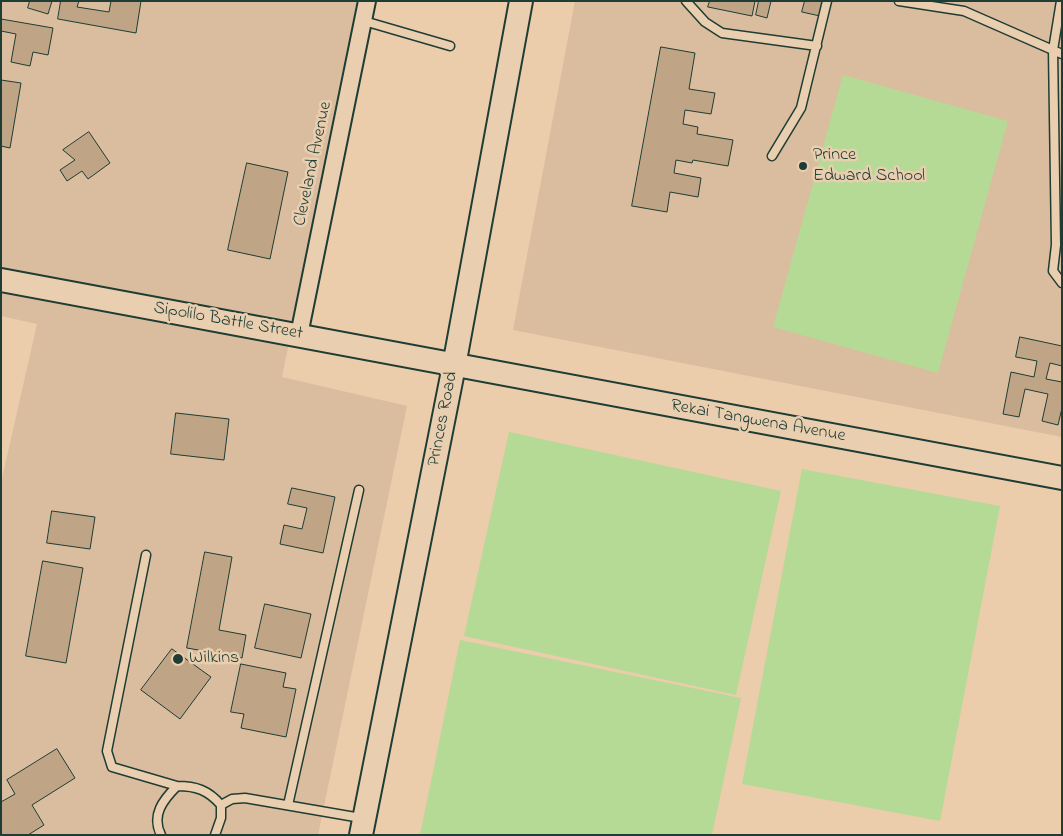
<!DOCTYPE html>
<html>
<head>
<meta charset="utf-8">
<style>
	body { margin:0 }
	#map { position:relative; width:1063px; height:836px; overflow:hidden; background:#ebccab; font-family:"Indie Flower",sans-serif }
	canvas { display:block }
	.frame { position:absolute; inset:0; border:2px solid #1f3d34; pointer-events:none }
</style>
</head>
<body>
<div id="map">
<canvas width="1063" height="836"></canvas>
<div class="frame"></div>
</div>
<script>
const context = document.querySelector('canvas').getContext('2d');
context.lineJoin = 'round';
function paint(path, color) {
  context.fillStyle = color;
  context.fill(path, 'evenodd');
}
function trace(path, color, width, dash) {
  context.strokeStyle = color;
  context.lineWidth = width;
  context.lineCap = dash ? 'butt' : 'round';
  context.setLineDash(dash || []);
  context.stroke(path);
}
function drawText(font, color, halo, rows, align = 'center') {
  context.font = font + ' "Indie Flower",sans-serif';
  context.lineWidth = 5;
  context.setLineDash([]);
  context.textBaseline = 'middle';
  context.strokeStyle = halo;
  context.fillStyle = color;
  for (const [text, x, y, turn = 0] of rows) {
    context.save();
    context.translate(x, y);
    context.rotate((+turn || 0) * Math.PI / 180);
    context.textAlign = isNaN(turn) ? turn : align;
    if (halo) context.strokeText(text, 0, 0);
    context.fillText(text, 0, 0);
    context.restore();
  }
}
paint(new Path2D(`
	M1 1H358L282 377 407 406 318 835H1V483L37 324 1 316Z
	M575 1H1062V437L513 330Z`), '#dabd9e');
paint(new Path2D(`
	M843 75 1008 121 938 373 773 327Z
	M509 432 781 491 736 695 464 636Z
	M802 469 1000 506 940 821 742 784Z
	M460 640 741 698 712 835H420Z`), '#b5da95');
const building = new Path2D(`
	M30 1H52L48 14 28 8Z
	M61 1H79L77 7 109 12 111 1H141L136 33 58 19Z
	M710 1H755L752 16 708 7Z
	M759 1H771L767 18 756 15Z
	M805 1H823L820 16 802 12Z
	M1 19 53 28 48 55 33 52 30 66 11 62 16 34 1 31Z
	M661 47 695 53 689 89 715 93 711 114 685 110 683 124 698 127 697 134 733 140 728 166 693 160 692 163 676 160 674 173 701 178 698 197 670 192 667 212 632 206Z
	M1 80 21 83 10 148 1 146Z
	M89 132 110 163 88 179 82 171 67 181 60 170 75 160 63 150Z
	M247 163 288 172 270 259 228 250Z
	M1020 337 1062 346V366L1050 363 1046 379 1062 382V408L1058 425 1042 421 1048 394 1025 389 1019 417 1003 414 1011 372 1034 377 1037 361 1016 357Z
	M176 413 229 419 224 460 171 454Z
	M292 488 335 497 323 553 280 544 284 525 302 529 307 508 288 504Z
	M52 511 95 517 90 549 47 543Z
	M205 552 232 557 219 630 246 635 242 658 187 648Z
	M43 561 83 568 66 663 26 656Z
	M265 604 311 614 301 658 255 648Z
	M172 649 211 677 180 719 141 690Z
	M241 664 286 673 283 687 296 689 286 737 241 728 244 714 231 712Z
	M57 749 75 778 32 805 44 825 28 835H1V802L15 794 7 780Z`);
paint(building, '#bfa486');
trace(building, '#1f3d34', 1);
const lane = new Path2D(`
	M686 1 705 22 722 33 817 46
	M899 1 964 11 1062 54
	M1061 1 1053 50 1056 245 1053 271 1062 283
	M364 21 450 46
	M772 156 801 108 827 1
	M146 555 107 751 112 767 177 786
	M288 805 359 490
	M161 835C151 815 163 800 177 786 196 786 208 790 221 805
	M215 835 221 818V805L232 799 245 798 361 818`);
const street = new Path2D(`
	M299 335 367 1`);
const secondary = new Path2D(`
	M1 280 1062 478
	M361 835 454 366 521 1`);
trace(lane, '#1f3d34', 11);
trace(street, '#1f3d34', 20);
trace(secondary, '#1f3d34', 26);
trace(lane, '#e9cfb0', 8);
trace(street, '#e9cfb0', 16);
trace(secondary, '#e9cfb0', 22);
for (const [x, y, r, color] of [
	[803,166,5,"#1f3d34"],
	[178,659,6,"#1f3d34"]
]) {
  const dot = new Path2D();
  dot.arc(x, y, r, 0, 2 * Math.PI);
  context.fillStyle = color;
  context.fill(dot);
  trace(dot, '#e9cfb0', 2);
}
drawText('18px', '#1f3d34', '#e9cfb0', [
	["Prince",813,156],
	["Edward School",813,177],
	["Wilkins",189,659]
], 'left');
drawText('18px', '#1f3d34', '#e9cfb0', [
	["Cleveland Avenue",314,164,-78],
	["Sipolilo Battle Street",228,322,10],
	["Princes Road",444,419,-79],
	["Rekai Tangwena Avenue",758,422,10]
]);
</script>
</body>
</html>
